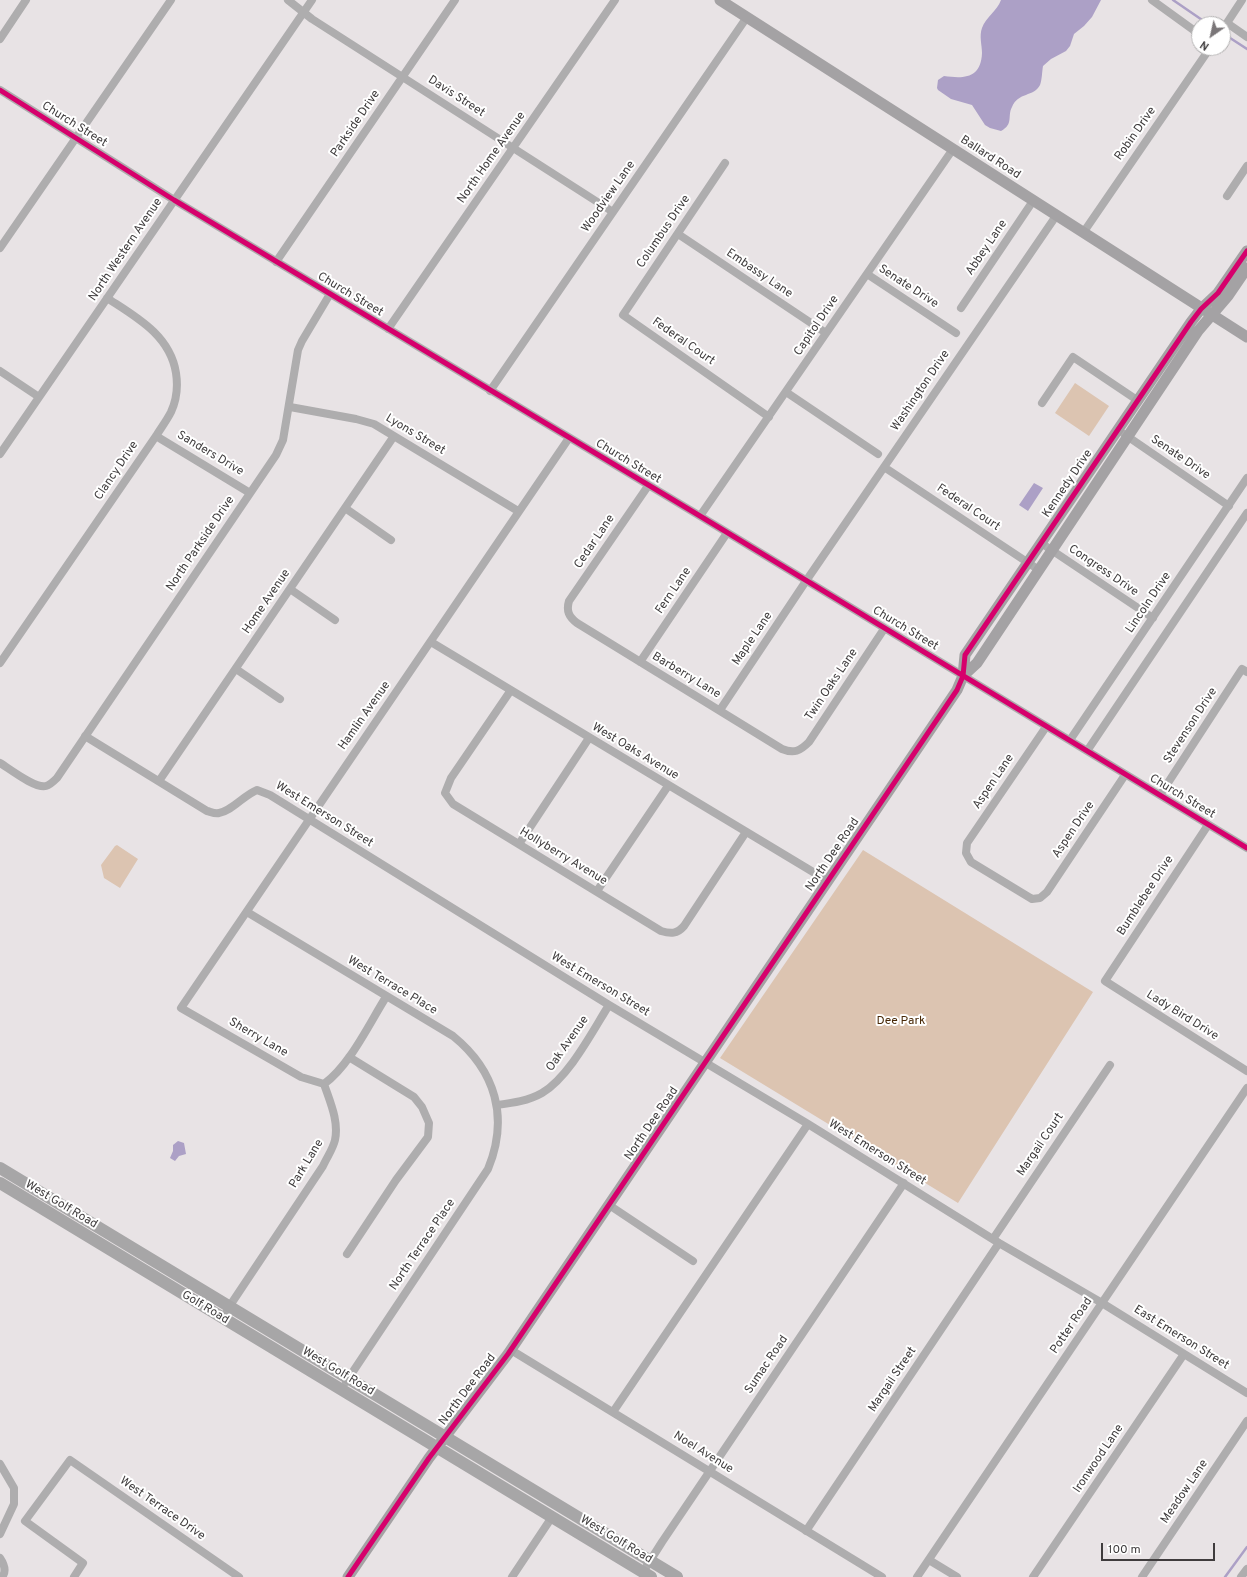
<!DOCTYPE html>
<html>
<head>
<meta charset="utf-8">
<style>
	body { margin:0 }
	#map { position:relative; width:1247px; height:1577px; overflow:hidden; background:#e8e3e5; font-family:Overpass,sans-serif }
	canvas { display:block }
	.north { position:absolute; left:1191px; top:16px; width:40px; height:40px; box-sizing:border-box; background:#fff; border:1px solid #b2b1b1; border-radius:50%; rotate:214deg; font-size:11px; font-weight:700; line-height:16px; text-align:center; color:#3f3c3d }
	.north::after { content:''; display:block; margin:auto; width:14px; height:18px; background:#7a7678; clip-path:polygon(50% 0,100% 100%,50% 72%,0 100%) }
	.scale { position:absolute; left:1101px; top:1543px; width:114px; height:18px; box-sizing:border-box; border:2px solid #3f3c3d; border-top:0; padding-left:5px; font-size:12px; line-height:14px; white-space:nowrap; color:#3f3c3d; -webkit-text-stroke:3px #fff; paint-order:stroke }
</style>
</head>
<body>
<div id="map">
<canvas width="1247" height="1577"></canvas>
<div class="north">N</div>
<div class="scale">100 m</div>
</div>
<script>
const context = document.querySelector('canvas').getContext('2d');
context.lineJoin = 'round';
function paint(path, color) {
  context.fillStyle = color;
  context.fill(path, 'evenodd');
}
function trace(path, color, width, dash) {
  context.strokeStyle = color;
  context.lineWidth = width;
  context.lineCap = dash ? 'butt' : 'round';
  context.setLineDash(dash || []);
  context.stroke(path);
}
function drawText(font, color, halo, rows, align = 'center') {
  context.font = font + ' Overpass,sans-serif';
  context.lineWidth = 4;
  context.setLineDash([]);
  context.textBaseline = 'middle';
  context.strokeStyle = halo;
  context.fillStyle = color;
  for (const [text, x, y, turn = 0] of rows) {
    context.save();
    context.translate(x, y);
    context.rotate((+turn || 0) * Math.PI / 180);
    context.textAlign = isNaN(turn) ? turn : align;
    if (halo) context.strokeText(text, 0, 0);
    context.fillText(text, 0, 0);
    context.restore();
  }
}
paint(new Path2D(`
	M1075 383 1109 406 1089 436 1055 413Z
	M117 845 138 859 120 888 104 878 101 865 115 846Z
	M863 850 1093 992 958 1203 720 1058Z`), '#dcc4b1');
paint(new Path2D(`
	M1001 0H1101L1092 17 1084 26 1074 34 1070 46 1066 51 1051 59 1043 66C1042 72 1042 80 1040 85 1034 97 1018 92 1012 107 1007 116 1014 124 1001 131L990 128 985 125 972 105 951 99 938 90 937 88 938 80 944 76C965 79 981 78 982 53 982 45 979 36 982 28 986 17 997 11 1001 0Z
	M1034 483 1043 488 1028 511 1019 505Z
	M178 1141 184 1143 186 1154 179 1156 175 1161 170 1158 173 1151V1145Z`), '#aca0c6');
trace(new Path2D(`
	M1173 0 1208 24
	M1227 36 1247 49
	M1225 1577 1247 1547`), '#aca0c6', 2.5);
trace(new Path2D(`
	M288 0 312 19 613 212
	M1152 0 1199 34
	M1227 23 1247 37
	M1223 29 1242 0
	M0 39 26 0
	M0 90 174 200 700 516 1247 848
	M725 163 623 315 769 417
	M1227 196 1247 166
	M1083 233 1210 48
	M678 234 826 333
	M0 248 171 0
	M276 262 455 0
	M867 274 956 333
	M961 308 1033 201
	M388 329 615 0
	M0 371 39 397
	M490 391 747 17
	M786 392 878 454
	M1042 403 1073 357 1137 400
	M290 407 356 419 374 424 518 511
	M1124 434 1229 506
	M156 436 250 493
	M0 454 312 0
	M884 467 1039 570
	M648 486 569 601C566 611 569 617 577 623L782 749C794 754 800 751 809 742L884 629
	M345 508 391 540
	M700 516 953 149
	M1041 543 1153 618
	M290 589 335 620
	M431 642 828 881
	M640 662 727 533
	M0 663 156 436C161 428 167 420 171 412 177 399 178 386 176 373 170 335 136 317 107 298
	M236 669 280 699
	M511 690 451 778 445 793 453 804 661 931C671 934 677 934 684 926L746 832
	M720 710 806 581 1056 216
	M1046 727 967 843 966 853 971 862 1032 899 1040 898 1047 892 1125 775
	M85 736 207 811C211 812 215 814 219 813 232 811 244 795 257 790L270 795 609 1005 808 1124 999 1243 1102 1303 1247 1393
	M1070 740 1247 478
	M1087 751 1247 513
	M0 763C10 769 35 789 46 786 50 785 54 781 57 778L276 455 283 440 298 350 302 341 330 294
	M159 781 394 436
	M1160 795 1242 669 1247 672
	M1208 825 1105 981 1247 1071
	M519 844 589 738
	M597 891 668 786
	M247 912 453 1036C496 1071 509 1118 488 1169L346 1382
	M324 1084 301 1077 181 1008 569 438
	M324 1084C350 1065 369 1024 386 997
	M497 1105C512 1103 528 1101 542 1093 569 1077 592 1032 609 1005
	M609 1205 693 1261
	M993 1239 1110 1065
	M347 1254 396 1180 428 1137 429 1123 422 1107 414 1097 349 1057
	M227 1310 323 1166C327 1157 333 1149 335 1140 339 1121 330 1102 324 1084
	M511 1350 882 1577
	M613 1412 808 1124
	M0 1464 14 1488V1504L0 1534
	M806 1531 999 1243
	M0 1558C4 1564 7 1571 2 1577
	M929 1560 957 1577
	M643 1572 662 1542 904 1183
	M74 1577 83 1563 25 1521 70 1460 239 1577
	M512 1577 552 1517
	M917 1577 1247 1088
	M1033 1577 1184 1354
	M1142 1577 1247 1421
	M1241 1577 1247 1569`), '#aeadae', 8);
trace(new Path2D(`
	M720 0 1247 337
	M963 676 977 663 1198 331 1228 296 1247 268
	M348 1577 429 1458 508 1354 957 690 963 676 965 655 1191 322 1201 309 1218 293 1247 251`), '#a4a2a4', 11);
trace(new Path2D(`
	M0 1168 677 1577
	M0 1183 651 1577`), '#a7a6a7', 12);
trace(new Path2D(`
	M0 90 174 200 700 516 1247 848
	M348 1577 429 1458 508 1354 957 690 963 676 965 655 1191 322 1201 309 1218 293 1247 251`), '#d6006c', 5);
drawText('12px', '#3f3c3d', '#fff', [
	["Davis Street",456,97,33],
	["Parkside Drive",356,124,-56],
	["Church Street",74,125,32],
	["Robin Drive",1136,134,-55],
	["North Home Avenue",492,158,-55],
	["Ballard Road",990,158,33],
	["Woodview Lane",609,197,-55],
	["Columbus Drive",664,232,-56],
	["Abbey Lane",987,248,-56],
	["North Western Avenue",126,250,-56],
	["Embassy Lane",759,274,34],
	["Senate Drive",908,287,33],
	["Church Street",350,295,31],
	["Capitol Drive",817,326,-56],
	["Federal Court",683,342,35],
	["Washington Drive",921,391,-56],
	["Lyons Street",415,435,31],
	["Sanders Drive",210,454,31],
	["Senate Drive",1180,458,34],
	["Church Street",628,462,31],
	["Clancy Drive",117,471,-56],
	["Kennedy Drive",1068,484,-56],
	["Federal Court",968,508,34],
	["Cedar Lane",595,542,-56],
	["North Parkside Drive",201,544,-56],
	["Congress Drive",1103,571,34],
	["Fern Lane",674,591,-56],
	["Home Avenue",267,602,-56],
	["Lincoln Drive",1149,603,-56],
	["Church Street",905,629,31],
	["Maple Lane",753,639,-56],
	["Barberry Lane",686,676,31],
	["Twin Oaks Lane",832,685,-56],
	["Hamlin Avenue",365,716,-55],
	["Stevenson Drive",1191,726,-57],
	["West Oaks Avenue",635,752,31],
	["Aspen Lane",994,782,-56],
	["Church Street",1182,797,31],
	["West Emerson Street",324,815,32],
	["Aspen Drive",1074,830,-56],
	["North Dee Road",833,855,-56],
	["Hollyberry Avenue",563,857,31],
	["Bumblebee Drive",1146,896,-57],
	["West Emerson Street",600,985,31],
	["West Terrace Place",392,986,31],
	["Lady Bird Drive",1182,1016,32],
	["Sherry Lane",258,1038,30],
	["Oak Avenue",568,1044,-55],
	["North Dee Road",652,1124,-56],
	["Margail Court",1041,1145,-56],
	["West Emerson Street",877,1153,32],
	["Park Lane",307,1164,-59],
	["West Golf Road",61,1205,31],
	["North Terrace Place",423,1245,-56],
	["Golf Road",205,1308,31],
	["Potter Road",1072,1326,-56],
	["East Emerson Street",1181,1338,32],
	["Sumac Road",767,1365,-56],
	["West Golf Road",338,1372,31],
	["Margail Street",893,1380,-56],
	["North Dee Road",468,1390,-53],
	["Noel Avenue",703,1453,32],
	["Ironwood Lane",1099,1459,-56],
	["Meadow Lane",1185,1492,-56],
	["West Terrace Drive",162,1509,35],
	["West Golf Road",616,1540,31]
]);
drawText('12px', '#482907', '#fff', [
	["Dee Park",901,1022]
]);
</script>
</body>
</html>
